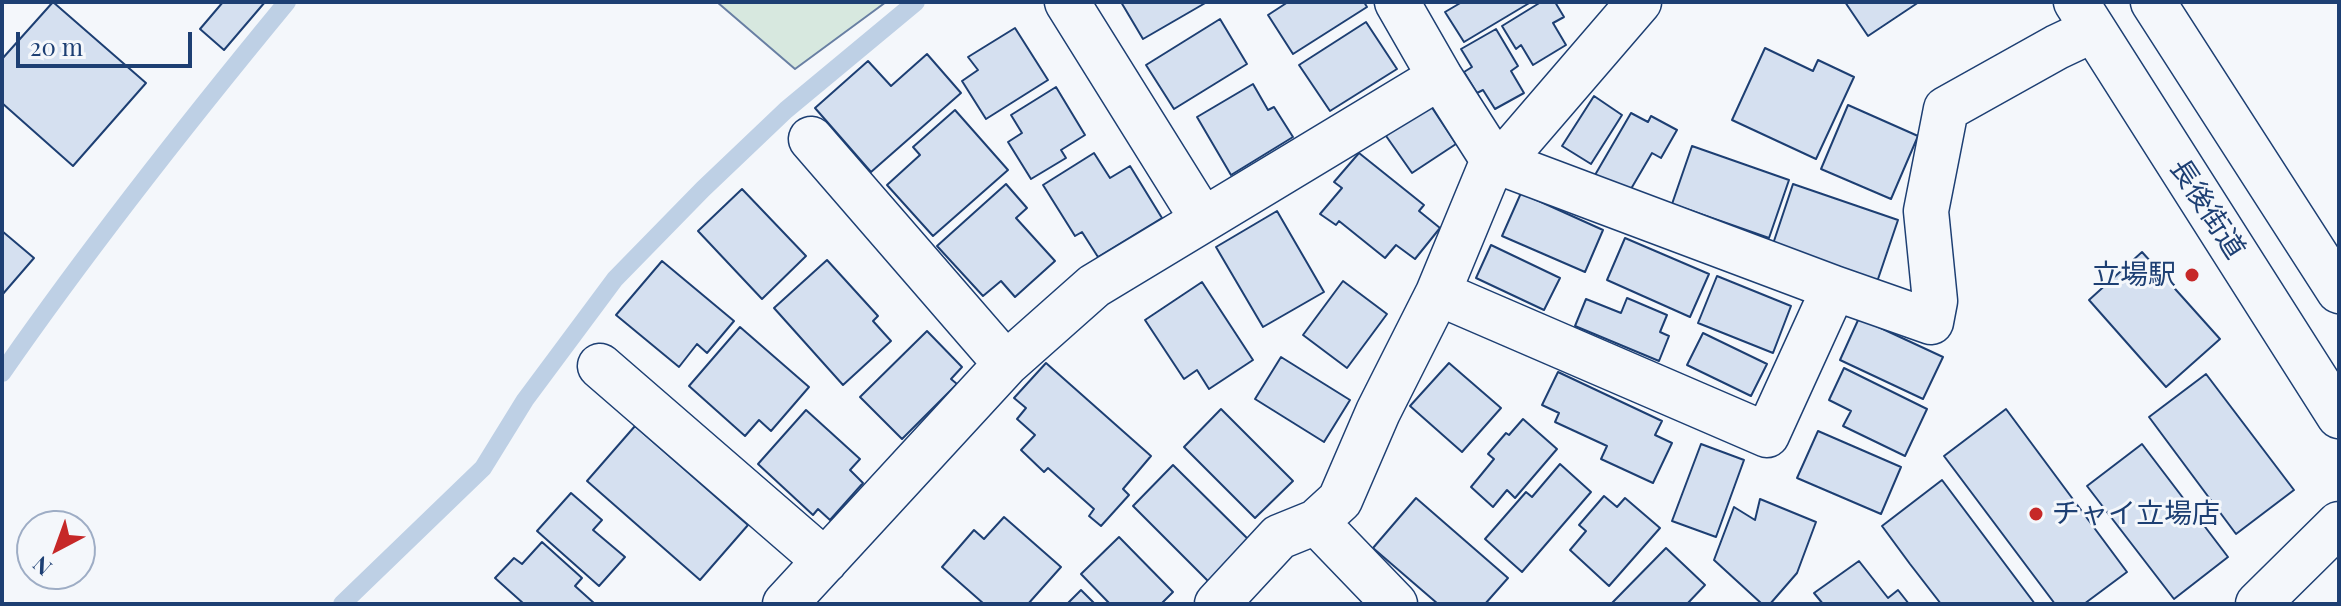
<!DOCTYPE html>
<html>
<head>
<meta charset="utf-8">
<style>
	body { margin:0 }
	#map { position:relative; width:2341px; height:606px; overflow:hidden; background:#f4f7fb; font-family:"Playfair Display",serif }
	canvas { display:block }
	.frame { position:absolute; inset:0; border:4px solid #1d3f73; pointer-events:none }
	.north { position:absolute; left:16px; top:510px; width:80px; height:80px; box-sizing:border-box; background:#f4f7fb; border:2px solid #9eadc5; border-radius:50%; rotate:221deg; font-size:22px; font-weight:700; line-height:32px; text-align:center; color:#1d3f73 }
	.north::after { content:''; display:block; margin:auto; width:28px; height:36px; background:#c62828; clip-path:polygon(50% 0,100% 100%,50% 72%,0 100%) }
	.scale { position:absolute; left:16px; top:32px; width:176px; height:36px; box-sizing:border-box; border:4px solid #1d3f73; border-top:0; padding-left:10px; font-size:24px; line-height:28px; white-space:nowrap; color:#1d3f73; -webkit-text-stroke:6px #f4f7fb; paint-order:stroke }
</style>
</head>
<body>
<div id="map">
<canvas width="2341" height="606"></canvas>
<div class="frame"></div>
<div class="north">N</div>
<div class="scale">20 m</div>
</div>
<script>
const context = document.querySelector('canvas').getContext('2d');
context.lineJoin = 'round';
function paint(path, color) {
  context.fillStyle = color;
  context.fill(path, 'evenodd');
}
function trace(path, color, width, dash) {
  context.strokeStyle = color;
  context.lineWidth = width;
  context.lineCap = dash ? 'butt' : 'round';
  context.setLineDash(dash || []);
  context.stroke(path);
}
function drawText(font, color, halo, rows, align = 'center') {
  context.font = font + ' "Playfair Display","Noto Sans JP",serif';
  context.lineWidth = 6;
  context.setLineDash([]);
  context.textBaseline = 'middle';
  context.strokeStyle = halo;
  context.fillStyle = color;
  for (const [text, x, y, turn = 0] of rows) {
    context.save();
    context.translate(x, y);
    context.rotate((+turn || 0) * Math.PI / 180);
    context.textAlign = isNaN(turn) ? turn : align;
    if (halo) context.strokeText(text, 0, 0);
    context.fillText(text, 0, 0);
    context.restore();
  }
}
const green = new Path2D(`
	M717 2H886L795 69Z`);
paint(green, '#d7e8df');
trace(green, '#687fa3', 2);
trace(new Path2D(`
	M2 373C91 245 188 122 287 2
	M342 604 483 468 525 400 615 279 703 189 786 110 916 2`), '#bed0e5', 18);
const building = new Path2D(`
	M53 2 146 83 73 166 2 103V59Z
	M223 2H265L224 50 200 29Z
	M1121 2H1207L1143 39Z
	M1288 2H1364L1367 7 1293 54 1268 15Z
	M1462 2H1531L1464 42 1445 12Z
	M1541 2H1555L1564 17 1553 23 1566 45 1533 65 1521 45 1516 49 1502 26Z
	M1845 2H1919L1868 36Z
	M1220 19 1247 64 1174 109 1146 65Z
	M1366 22 1397 69 1330 111 1299 65Z
	M1015 28 1048 80 986 119 962 81 978 70 968 57Z
	M1496 29 1518 66 1511 71 1524 93 1495 109 1483 90 1477 93 1464 72 1472 67 1461 49Z
	M1765 48 1813 71 1818 60 1854 77 1816 159 1732 120Z
	M927 54 961 93 871 172 815 108 868 61 891 86Z
	M1253 84 1268 110 1274 107 1293 137 1231 175 1197 117Z
	M1056 87 1085 135 1061 150 1066 158 1031 179 1008 142 1022 133 1011 115Z
	M1594 96 1622 115 1591 164 1562 146Z
	M1429 103 1456 144 1412 173 1384 133Z
	M1848 105 1918 136 1891 199 1821 169Z
	M955 110 1008 170 933 236 887 185 920 155 913 147Z
	M1631 113 1648 122 1651 116 1677 130 1661 158 1652 153 1628 194 1595 175Z
	M1692 146 1789 180 1769 238 1672 204Z
	M1094 153 1110 178 1130 166 1162 218 1098 257 1082 232 1075 236 1043 185Z
	M1359 153 1424 205 1419 211 1440 228 1415 259 1396 245 1385 258 1339 221 1336 225 1320 214 1342 188 1334 182Z
	M1006 184 1027 208 1016 218 1055 261 1015 297 1001 281 983 296 937 246Z
	M1793 184 1898 220 1877 282 1772 247Z
	M742 189 806 256 762 299 698 231Z
	M1521 193 1603 230 1585 272 1502 236Z
	M1277 211 1324 292 1263 327 1216 247Z
	M2 231 34 258 2 295Z
	M1625 238 1709 274 1690 317 1607 280Z
	M1491 245 1560 278 1544 310 1476 278Z
	M2142 252 2220 339 2166 387 2089 300Z
	M827 260 878 316 873 321 891 341 843 385 774 308Z
	M662 261 734 321 707 353 697 344 679 367 616 315Z
	M1717 276 1791 306 1773 353 1698 323Z
	M1343 281 1387 314 1347 368 1303 335Z
	M1202 282 1253 360 1209 389 1197 370 1184 379 1145 320Z
	M1627 298 1667 315 1660 332 1669 336 1659 361 1575 326 1586 299 1621 313Z
	M1859 318 1943 357 1923 399 1840 360Z
	M740 327 809 387 771 431 759 420 745 436 689 386Z
	M927 331 962 367 951 379 957 384 902 439 860 397Z
	M1703 333 1767 364 1751 396 1687 365Z
	M1281 357 1350 400 1324 442 1255 399Z
	M1046 363 1151 456 1123 489 1129 495 1101 526 1089 516 1094 509 1048 468 1044 472 1021 450 1035 435 1017 419 1026 408 1014 398Z
	M1449 363 1501 408 1462 452 1410 406Z
	M1844 368 1927 409 1905 456 1843 426 1851 411 1829 400Z
	M1558 372 1662 421 1655 435 1672 443 1653 483 1601 459 1607 446 1555 422 1559 413 1542 405Z
	M2206 374 2294 490 2236 534 2149 417Z
	M1221 409 1293 481 1255 518 1184 447Z
	M2006 409 2127 572 2084 604H2055L1944 456Z
	M806 410 860 459 850 470 863 483 830 520 818 509 813 515 758 464Z
	M1523 419 1557 449 1515 498 1507 490 1493 507 1471 487 1494 459 1488 454 1506 433 1509 435Z
	M635 426 748 525 700 580 587 481Z
	M1818 431 1901 467 1881 514 1797 478Z
	M1701 444 1744 460 1716 537 1672 521Z
	M2142 444 2228 557 2174 599 2087 486Z
	M1560 464 1591 492 1522 572 1485 539 1526 492 1532 497Z
	M1173 465 1251 542 1210 583 1133 506Z
	M1942 480 2035 604H1941L1910 564 1882 526Z
	M571 493 602 520 593 530 625 557 599 586 537 531Z
	M1604 496 1617 507 1625 498 1660 528 1609 586 1570 550 1586 531 1579 525Z
	M1416 498 1508 578 1485 604H1438L1373 548Z
	M1760 499 1816 522 1797 573 1770 604H1762L1714 560 1734 507 1755 520Z
	M1004 517 1061 567 1028 604H984L942 567 974 530 984 539Z
	M1119 537 1173 592 1161 604H1110L1081 574Z
	M542 542 582 578 575 586 595 604H524L495 578 514 558 522 564Z
	M1666 548 1705 585 1687 604H1611Z
	M1859 561 1888 598 1898 590 1909 604H1823L1814 593Z
	M1081 590 1095 604H1067Z`);
paint(building, '#d5e0f0');
trace(building, '#1d3f73', 2);
const street = new Path2D(`
	M1067 2 1203 220
	M1397 2 1440 77 1493 160 1834 288 1931 322 1935 301 1926 211 1946 109 2057 47 2093 30
	M811 139 1006 364
	M1438 293 1767 435 1834 288
	M600 366 825 561
	M785 604 1006 364 1094 286 1440 77
	M1217 604 1279 537 1316 522
	M1395 604 1316 522 1340 500 1378 412 1438 293 1493 160 1515 146 1639 2`);
const secondary = new Path2D(`
	M2258 604 2339 524`);
const primary = new Path2D(`
	M2076 2 2339 416
	M2153 2 2339 291`);
trace(street, '#1d3f73', 47);
trace(secondary, '#1d3f73', 47);
trace(primary, '#1d3f73', 47);
trace(street, '#f4f7fb', 44);
trace(secondary, '#f4f7fb', 44);
trace(primary, '#f4f7fb', 44);
for (const [x, y, r, color] of [
	[2192,275,8,"#c62828"],
	[2036,514,8,"#c62828"]
]) {
  const dot = new Path2D();
  dot.arc(x, y, r, 0, 2 * Math.PI);
  context.fillStyle = color;
  context.fill(dot);
  trace(dot, '#f4f7fb', 3);
}
drawText('28px', '#1d3f73', '#f4f7fb', [
	["長後街道",2207,209,57]
]);
drawText('28px', '#1d3f73', '#f4f7fb', [
	["立場駅",2176,275],
	["チャイ立場店",2052,514,"left"]
], 'right');
</script>
</body>
</html>
